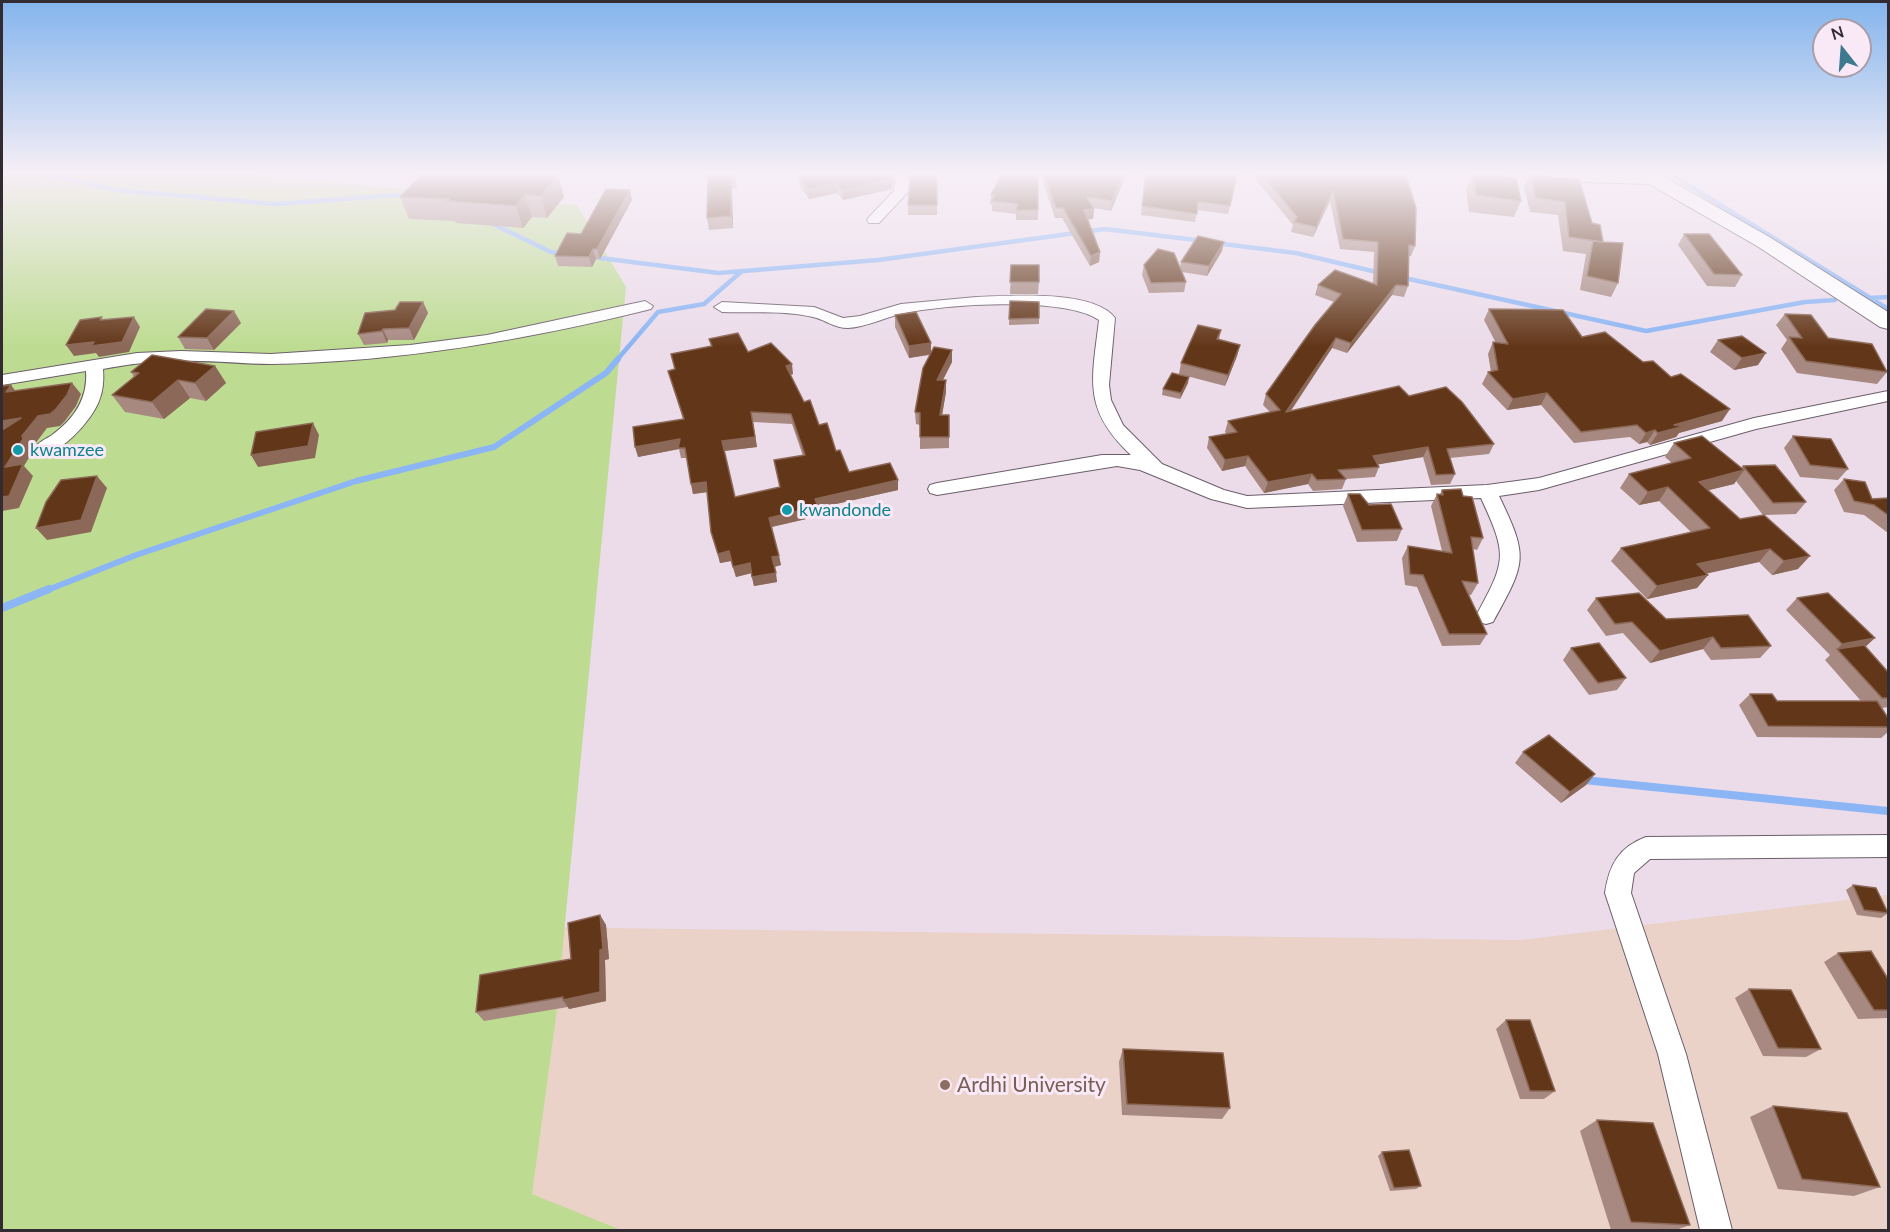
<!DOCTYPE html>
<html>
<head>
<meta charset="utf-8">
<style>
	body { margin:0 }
	#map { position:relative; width:1890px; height:1232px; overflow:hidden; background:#ecdcea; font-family:Lato,sans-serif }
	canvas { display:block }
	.frame { position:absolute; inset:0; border:3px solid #322c32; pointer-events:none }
	.north { position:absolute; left:1812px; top:18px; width:60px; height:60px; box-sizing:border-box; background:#f9e9f7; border:2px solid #a99da8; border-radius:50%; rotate:343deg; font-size:16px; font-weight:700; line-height:24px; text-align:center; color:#322c32 }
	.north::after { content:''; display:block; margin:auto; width:21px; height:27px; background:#3d7a90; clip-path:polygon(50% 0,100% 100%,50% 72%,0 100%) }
</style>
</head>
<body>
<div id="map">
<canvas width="1890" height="1232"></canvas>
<div class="frame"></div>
<div class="north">N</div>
</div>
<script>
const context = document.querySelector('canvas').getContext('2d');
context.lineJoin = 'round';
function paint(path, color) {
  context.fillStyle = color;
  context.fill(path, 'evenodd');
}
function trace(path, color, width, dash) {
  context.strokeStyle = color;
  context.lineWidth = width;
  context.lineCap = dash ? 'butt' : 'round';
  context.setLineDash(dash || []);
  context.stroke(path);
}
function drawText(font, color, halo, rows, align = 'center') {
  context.font = font + ' Lato,sans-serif';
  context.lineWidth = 6;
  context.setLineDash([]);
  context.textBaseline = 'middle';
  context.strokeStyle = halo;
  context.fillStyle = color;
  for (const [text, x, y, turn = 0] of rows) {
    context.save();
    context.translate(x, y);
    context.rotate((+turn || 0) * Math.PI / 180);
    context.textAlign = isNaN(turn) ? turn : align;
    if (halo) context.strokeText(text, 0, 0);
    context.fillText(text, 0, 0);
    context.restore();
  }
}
paint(new Path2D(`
	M1888 895V1230H2V920L1521 940Z`), '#ead2c9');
paint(new Path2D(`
	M2 175H253L577 205 626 287 556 1017 532 1194 621 1230H2Z`), '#bddc91');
trace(new Path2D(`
	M48 175 117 190 275 204 412 194
	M1672 175 1888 309
	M491 223 551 252 563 254
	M1215 243 1296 253 1381 273
	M592 257 719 273 878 260 1105 229 1204 241
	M1400 277 1646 331 1805 302 1835 300
	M1869 298 1888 297
	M616 361 658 312 704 304 742 271`), '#8bb5f4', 4.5);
trace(new Path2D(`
	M45 591 136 555 356 481 494 447 606 373 618 359`), '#8bb5f4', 6);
trace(new Path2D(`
	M2 608 49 589
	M1584 780 1888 811`), '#8bb5f4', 8);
const street = new Path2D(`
	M896 175H910L908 192 879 223H869L867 220 869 217 894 191Z
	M976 297C1010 296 1093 289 1115 318L1109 385 1111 400 1123 425 1162 464 1224 490 1247 496 1487 485 1539 478 1754 418 1888 391V401L1756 429 1539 490 1499 496C1529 558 1526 562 1493 622L1486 624 1479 622 1476 616C1506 561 1508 556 1481 498L1247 508 1211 499 1140 470 1117 466 937 495 930 493 928 489 930 485 937 483 1102 455H1131C1082 409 1092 380 1099 320 1065 296 942 304 901 314 883 318 866 327 848 328 834 328 826 320 813 317 785 310 751 313 722 312L714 307 722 302 814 307 843 318 860 316 901 304Z
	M645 301 653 306 651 309C526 340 399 362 271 364 241 364 210 360 180 361 154 361 128 364 103 369 104 380 103 391 99 401 92 420 58 459 37 453L34 449C38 442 46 439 52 435 74 419 88 399 86 371L2 385V375L137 353 181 351 271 354 410 345 487 335Z
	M1888 835V857L1650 859 1634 873 1631 893 1686 1054 1732 1230H1700L1658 1054 1605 893C1609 865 1619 847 1646 837Z`);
const secondary = new Path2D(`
	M1542 175H1661L1771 238 1888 312V329L1880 327 1757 246 1649 184 1551 181 1544 179Z`);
trace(street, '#6b5e6a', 2);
trace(secondary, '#6b5e6a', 2);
paint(street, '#fff');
paint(secondary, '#fff');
paint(new Path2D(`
	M558 175 564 197 547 218 532 217 523 228 456 223 455 221 409 219 400 197Z
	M708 175H735L737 188 732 189 733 228 709 230 707 218Z
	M937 175V215H908V205Z
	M1001 175 1038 210V220H1016V214L992 211V205L990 204 991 195Z
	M1043 175H1126L1111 211 1094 208 1093 219H1088L1100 252 1099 262 1090 266 1062 218H1055L1043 182Z
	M1145 175H1237L1228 214 1197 210 1195 222 1141 215Z
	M1252 175H1406L1415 246 1411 256H1408V286L1404 297 1392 295 1347 353 1332 348 1291 411 1409 396 1494 444 1489 454 1450 458 1455 474 1450 484 1431 485 1423 457 1378 464 1379 467 1375 477 1346 479 1342 489 1313 491 1308 484 1264 493 1245 466 1222 471 1207 448 1209 437 1227 434 1225 432 1228 421 1270 412 1263 405 1266 394 1334 302 1315 295 1318 285 1373 284 1374 252 1340 249 1330 201 1313 237 1291 232 1293 225Z
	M1472 175H1491L1521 201 1514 217 1469 212 1466 189Z
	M1529 175H1538L1592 223 1603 242 1618 283 1611 297 1580 290 1586 254 1563 251 1558 215 1530 212 1524 187Z
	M799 177 892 189 843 200 837 193 809 199 800 187Z
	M630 190 632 200 600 259H596L592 267 558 266 555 256Z
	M1684 234 1742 275 1735 287 1707 286 1678 245Z
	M1222 251 1207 276 1182 272 1186 282 1184 292 1149 293 1142 275 1144 265 1180 268 1181 262Z
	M1011 265 1039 282 1038 294H1010Z
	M1010 301 1039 318V324L1009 325Z
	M423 302 428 313 414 340H388L387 343 364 345 358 334 395 310Z
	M1489 309 1582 337 1643 362 1671 377 1722 421 1679 433 1676 437 1650 445 1647 442 1639 444 1630 437 1574 443 1541 405 1507 410 1482 384 1488 372H1491L1488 354 1493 342 1496 343 1484 320Z
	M1785 314 1828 338 1887 372 1877 384 1797 373 1781 349 1787 340 1776 325Z
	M895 315 931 353 952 350V362L943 380H946V392L942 415H949V448L920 449V425L916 424 915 412 930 355 909 358 895 327Z
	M241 323 214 350 185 349 178 337Z
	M1221 330 1219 340 1240 345 1237 356 1225 386 1179 374 1181 363Z
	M709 339 748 352 793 374 790 375 804 402 849 472 898 490 818 508 819 516 772 527 781 565 774 567 777 582 754 586 751 573 736 577 731 561 720 563 711 532 707 492 693 494 687 458H681L679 449 638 457 683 419 668 371 675 369 711 347ZM753 422 792 424 803 456 774 460 780 488 735 497 724 451 757 447Z
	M1718 340 1758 365 1734 370 1710 352Z
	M215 366 226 383 206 401 190 398 164 419 125 412 112 395 134 377 131 372Z
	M1188 383 1180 399 1162 395 1163 389Z
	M1793 436 1848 469 1838 480 1800 477 1784 448Z
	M1674 443 1741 468 1743 466 1806 502 1796 514 1765 515 1798 569 1772 575 1759 562 1706 573 1708 575 1697 588 1647 599 1611 561 1621 548 1691 532 1659 501 1639 505 1620 488 1629 474 1672 463 1665 457ZM1736 481 1763 515 1740 519 1708 490 1734 484Z
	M1844 479 1872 499 1888 498V533L1864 515 1844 512 1834 490Z
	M1442 490 1463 496 1483 538 1477 550 1473 549 1478 583 1471 595H1469L1487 634 1480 645 1442 646 1417 587 1405 585 1402 558 1408 546 1442 551 1431 506 1437 494H1440Z
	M1348 494 1369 505 1402 529 1397 541 1357 542 1343 506Z
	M1596 598 1666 619 1771 646 1760 658 1711 660 1703 649 1650 663 1623 633 1606 636 1587 610Z
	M1797 598 1865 647 1888 672V707L1882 708 1888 718V732L1881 738 1757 737 1739 705 1750 694 1777 701H1861L1825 660 1830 655 1786 610Z
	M1571 648 1626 678 1617 690 1589 695 1563 660Z
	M1523 752 1595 774 1586 785 1561 803 1515 763Z
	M1853 885 1888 913 1881 918 1857 915 1846 890Z
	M600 915 606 925 609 959 605 960 606 1001 569 1009 568 1007 484 1021 476 1012 571 959Z
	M1838 953 1888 979V1018L1858 1019 1824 962Z
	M1749 989 1821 1049 1806 1057 1763 1056 1735 998Z
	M1506 1020 1555 1091 1544 1099H1520L1496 1029Z
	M1123 1049 1230 1108 1222 1119 1122 1115 1119 1062Z
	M1773 1106 1880 1187 1854 1196 1778 1189 1750 1117Z
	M1597 1120 1690 1225 1676 1230H1611L1580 1131Z
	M1382 1152 1421 1186 1416 1189 1390 1191 1378 1156Z`), '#a78981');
paint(new Path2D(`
	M558 175 564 197 547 218 541 196Z
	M892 175H894L892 189 843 200 842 190Z
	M1123 175H1126L1111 211 1112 201Z
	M731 178 732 189 733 228 731 216Z
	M836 183 837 193 809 199 808 189Z
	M630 190 632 200 600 259 597 249Z
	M1333 191 1330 201 1313 237 1316 227Z
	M525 195 532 217 523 228 516 206Z
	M1094 209 1093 219 1083 220 1084 210Z
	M1224 242 1222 251 1207 276 1209 266Z
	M593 249 596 259 592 267 589 257Z
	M1100 252 1099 262 1090 266 1091 256Z
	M1396 285 1392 295 1347 353 1351 343Z
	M423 302 428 313 414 340 409 328Z
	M234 311 241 323 214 350 207 338Z
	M134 317 140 327 129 352 99 357 96 353 74 356 66 345 94 342Z
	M383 329 388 340 387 343 382 331Z
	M1336 338 1332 348 1283 422 1286 412Z
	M931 343V354L909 358V346Z
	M1240 345 1237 356 1225 386 1228 375Z
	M952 350V362L937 391V380Z
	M1766 353 1758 365 1734 370 1742 358Z
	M792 364 793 374 787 376 786 366Z
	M215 366 226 383 206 401 195 383Z
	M1189 377 1188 383 1180 399 1181 393Z
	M178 380 190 398 164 419 152 402Z
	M946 380V392L940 427V415Z
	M72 383 81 394 76 406 65 421 60 426 47 428 32 448 33 451 24 466 33 476 19 508 2 511V497L5 467 2 434V421L38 416Z
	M11 385 20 397 6 392Z
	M1547 393 1541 405 1507 410 1513 399Z
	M1730 409 1722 421 1679 433 1676 437 1650 445 1658 433 1674 425Z
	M751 412 757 447 724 451 722 441Z
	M313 423 319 435 315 458 258 467 251 455Z
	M1655 430 1647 442 1639 444 1646 433Z
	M680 439 679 449 638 457 635 447Z
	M1428 447 1423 457 1369 466 1373 456Z
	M1248 456 1245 466 1222 471 1225 460Z
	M1744 470 1734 484 1689 495 1699 482Z
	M1312 474 1308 484 1264 493 1268 482Z
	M97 476 107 488 91 532 47 540 36 528Z
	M898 480V490L818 508 819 516 771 527 769 518 815 499Z
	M706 482 708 492 693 494 691 484Z
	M1668 487 1659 501 1639 505 1648 492Z
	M1770 549 1759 562 1687 578 1697 564Z
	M729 551 731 561 720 563 718 554Z
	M779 556 781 565 774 567 772 557Z
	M1810 556 1798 569 1772 575 1784 561Z
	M750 563 752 573 736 577 733 567Z
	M776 573 777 582 754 586 752 577Z
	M1708 575 1697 588 1647 599 1657 586Z
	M1713 637 1703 649 1650 663 1660 651Z
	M1875 638 1862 650 1837 649 1842 644Z
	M1595 774 1586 785 1561 803 1570 792Z
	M600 915 606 925 609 959 605 960 606 1001 569 1009 563 1000 600 950Z`), '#8b6857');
const building = new Path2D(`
	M421 175H558L541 196 525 195 516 206 447 201 449 199 400 197Z
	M708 175H735V177L731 178V216L707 218Z
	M799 175H892V179L842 190 836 183 808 189 799 177Z
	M911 175H937V205H908Z
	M1001 175H1038V210H1016L1018 204 992 201 995 195H991Z
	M1044 175H1123L1112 201 1087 197 1094 209 1084 210 1100 252 1091 256 1063 208H1056Z
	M1146 175H1237L1230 206 1198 202 1197 214 1142 206Z
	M1262 175H1406L1416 208 1415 246 1409 245 1408 286 1396 285 1351 343 1336 338 1286 412 1399 386 1409 396 1446 387 1462 402 1494 444 1447 449 1455 474 1436 475 1428 447 1373 456 1379 467 1338 470 1346 479 1317 480 1312 474 1268 482 1248 456 1225 460 1209 437 1237 432 1228 421 1280 410 1266 394 1315 325 1341 294 1318 285 1335 270 1377 285 1378 242 1343 239 1333 191 1316 227 1294 222 1297 217Z
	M1473 175H1491L1516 178 1521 201 1476 195Z
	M1530 175 1579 179 1592 223 1600 225 1603 242 1623 243 1618 283 1587 276 1593 241 1603 242 1569 237 1565 202 1536 198Z
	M606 189 630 190 597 249H593L589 257 555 256 567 233 581 234Z
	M1684 234H1709L1742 275 1714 274Z
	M1198 236 1224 242 1209 266 1181 262Z
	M1158 249 1174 253 1186 282 1151 283 1144 265Z
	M1011 265H1039V282H1010Z
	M1010 301 1039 302V318L1009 319Z
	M400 302H423L409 328 383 329 382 331 358 334 365 313 395 310Z
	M206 309 234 311 207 338 178 337Z
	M1489 309 1563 310 1582 337 1605 332 1643 362 1653 361 1671 377 1681 374 1730 409 1674 425 1684 426 1658 433 1655 430 1646 433 1637 425 1581 432 1547 393 1513 399 1488 372 1498 370 1493 342 1508 344Z
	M916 312 931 343 909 346 895 315Z
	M1785 314 1811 315 1828 338 1872 344 1887 372 1806 361 1789 337 1802 338Z
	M102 317 100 320 134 317 122 342 91 346 94 342 66 345 80 320Z
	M1198 325 1221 330 1217 339 1240 345 1228 375 1181 363Z
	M738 333 748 352 771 343 792 364 786 366 804 402 810 400 819 425 827 423 836 451 840 450 849 472 890 463 898 480 815 499 818 506 769 518 779 556 772 557 776 573 752 577 750 563 733 567 729 551 718 554 711 532 706 482 691 484 685 448H678L680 439 635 447 633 427 684 419 668 371 675 369 671 354 712 346 709 339ZM751 412 791 414 805 455 774 460 780 487 735 497 722 441 755 437Z
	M1742 336 1766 353 1742 358 1718 340Z
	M934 347 952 350 937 380H946L940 415H949V437H920V413L915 412 923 368Z
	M152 355 215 366 195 383 178 380 152 402 112 395 139 373 131 372Z
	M1172 373 1189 377 1181 393 1163 389Z
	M72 383 67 395 56 409 50 414 38 416 22 436 23 439 5 467 23 464 9 496 2 497V430L21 418 2 421V386L11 385 6 392Z
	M313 423 308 446 251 455 256 432Z
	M1702 436 1744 470 1699 482 1740 519 1764 515 1810 556 1784 561 1770 549 1697 564 1708 575 1657 586 1621 548 1710 528 1668 487 1648 492 1629 474 1691 458 1674 443Z
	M1793 436 1831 439 1848 469 1810 465Z
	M1775 465 1806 502 1773 503 1743 466Z
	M97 476 81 520 36 528 46 502 61 480Z
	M1844 479 1865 482 1872 499 1888 498V515L1874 505 1854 501Z
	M1461 489 1463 496 1472 497 1483 538 1471 537 1478 583 1462 581 1487 634H1449L1423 575 1410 574 1408 546 1452 553 1437 494 1443 495 1442 490Z
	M1348 494H1360L1369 505 1391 504 1402 529 1362 530Z
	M1639 593 1666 619 1748 615 1771 646 1721 648 1713 637 1660 651 1632 622 1615 624 1596 598Z
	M1828 593 1875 638 1842 644 1797 598Z
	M1599 643 1626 678 1598 683 1571 648Z
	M1864 645 1888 672V698H1882L1837 649Z
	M1750 694H1772L1777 701H1877L1888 718V727L1768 726Z
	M1549 735 1595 774 1570 792 1523 752Z
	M1853 885 1876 888 1888 913 1864 910Z
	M600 915 603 949 600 950V992L563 1000V997L476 1012 480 975 571 959 568 923Z
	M1871 951 1888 979V1010H1874L1838 953Z
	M1749 989 1791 990 1821 1049 1778 1048Z
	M1506 1020H1530L1555 1091H1530Z
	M1123 1049 1223 1053 1230 1108 1127 1104Z
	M1773 1106 1847 1113 1880 1187 1802 1179Z
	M1597 1120 1653 1123 1690 1225 1631 1222Z
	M1409 1150 1421 1186 1394 1188 1382 1152Z`);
paint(building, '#623618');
trace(building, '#8b6857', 1.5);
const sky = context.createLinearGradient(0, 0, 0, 347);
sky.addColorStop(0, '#83b4ed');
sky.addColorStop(0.5, '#f6eff6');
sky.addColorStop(1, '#f6eff600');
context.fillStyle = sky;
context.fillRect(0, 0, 1890, 347);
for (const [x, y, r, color] of [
	[18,450,6,"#0f9aa8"],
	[787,510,6,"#0f9aa8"],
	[945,1085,6,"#8d6e63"]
]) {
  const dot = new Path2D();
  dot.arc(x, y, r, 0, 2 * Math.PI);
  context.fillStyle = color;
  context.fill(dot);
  trace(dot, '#f9e9f7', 2);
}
drawText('18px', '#0d838f', '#f9e9f7', [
	["kwamzee",30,450],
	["kwandonde",799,510]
], 'left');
drawText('21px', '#785e54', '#f9e9f7', [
	["Ardhi University",957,1085]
], 'left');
</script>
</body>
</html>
